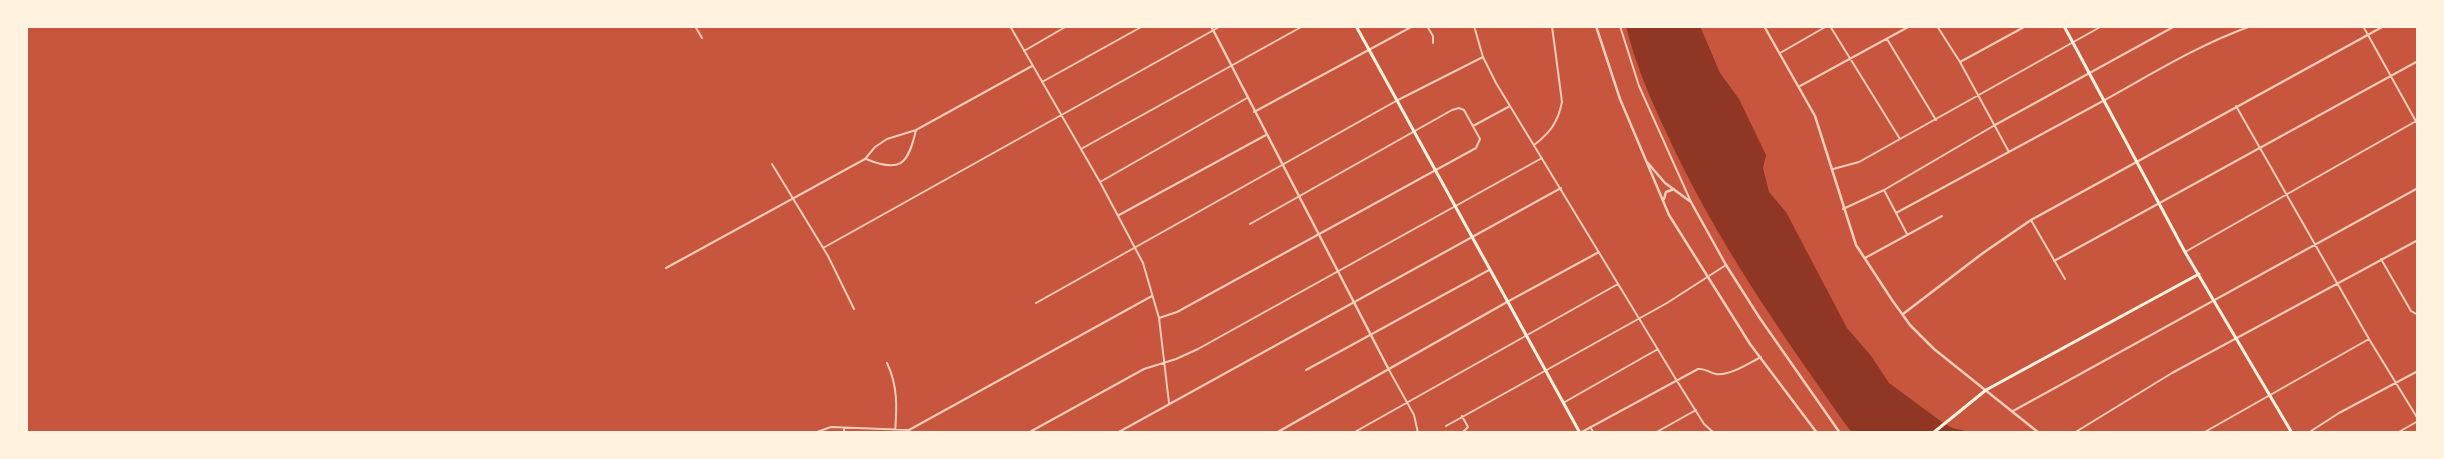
<!DOCTYPE html>
<html>
<head>
<meta charset="utf-8">
<style>
	body { margin:0 }
	#map { position:relative; width:2444px; height:459px; overflow:hidden; background:#c8553d; font-family:"Golos Text",sans-serif }
	canvas { display:block }
	.frame { position:absolute; inset:0; border:28px solid #fff3e0; pointer-events:none }
</style>
</head>
<body>
<div id="map">
<canvas width="2444" height="459"></canvas>
<div class="frame"></div>
</div>
<script>
const context = document.querySelector('canvas').getContext('2d');
context.lineJoin = 'round';
function paint(path, color) {
  context.fillStyle = color;
  context.fill(path, 'evenodd');
}
function trace(path, color, width, dash) {
  context.strokeStyle = color;
  context.lineWidth = width;
  context.lineCap = dash ? 'butt' : 'round';
  context.setLineDash(dash || []);
  context.stroke(path);
}
paint(new Path2D(`
	M1626 26H1700L1720 73 1739 99 1766 155 1763 168 1769 192 1786 212 1847 328 1872 357 1889 383 1942 422 1952 428 1974 433H1853L1849 429C1781 333 1715 239 1666 132 1650 98 1635 63 1626 26Z`), '#8f3625');
trace(new Path2D(`
	M498 26H499
	M695 26 702 38
	M1010 26 1100 182 1143 263 1159 318 1169 403
	M1427 26 1433 36V43
	M1474 26 1483 57 1496 83 1677 381 1704 424 1714 433
	M1620 26 1639 86 1691 202
	M1830 26 1900 139
	M1937 26 1960 62 2009 152
	M2363 26 2418 125
	M1887 39 1936 120
	M1024 51 1067 26
	M1780 53 1827 26
	M1960 62 2026 26
	M1042 82 1143 26
	M1800 86 1910 26
	M2236 106 2369 339 2418 419
	M1254 112 1413 26
	M1473 126 1510 106
	M1534 145C1550 133 1558 122 1562 102L1552 26
	M1081 149 1303 26
	M866 159C900 173 908 165 916 130
	M772 164 828 256 854 309
	M1833 169 1859 162 2102 26
	M1100 182 1247 98
	M1884 190 1907 234
	M1843 209 1884 190 1995 125 2175 26
	M1896 213C1965 176 2034 139 2103 101 2152 74 2198 45 2251 26
	M1119 215 1266 135
	M2031 220 2065 279
	M823 248 1221 26
	M2185 252 2418 120
	M1865 258 1942 216
	M2381 259 2411 311 2418 315
	M2054 261 2418 61
	M666 268 865 159 875 147 887 139 916 130 1032 66
	M1507 302 1599 252
	M1036 303 1396 101 1483 57
	M1159 318 1177 312 1476 148 1480 139 1464 110 1459 108 1452 110 1250 224
	M887 363C898 386 897 408 895 433
	M1306 370 1489 270
	M1389 370 1414 415 1418 433
	M1563 403 1658 349
	M2013 411 2418 188
	M1446 426 1667 303 1726 265
	M1590 427 1594 433
	M814 433 831 427 909 430 1152 296
	M844 433V428
	M1028 433 1144 369 1176 359 1198 349 1542 158
	M1117 433 1561 188
	M1353 433 1618 284
	M1462 433 1468 427 1462 416
	M1580 433 1698 369C1706 368 1709 373 1716 374 1730 376 1749 363 1761 357
	M1655 433 1696 410
	M2074 433 2172 373 2418 240
	M2203 433 2369 339
	M2308 433 2339 413 2418 371
	M2397 433 2418 421`), '#f1ccb7', 2);
trace(new Path2D(`
	M1211 26 1389 370
	M1596 26 1620 99 1669 215 1750 344 1817 433
	M1764 26 1815 116 1856 245 1892 300 1910 325 1934 349 2039 433
	M1647 162 1665 183 1691 202 1726 265 1759 317 1840 433
	M1664 199 1666 192 1674 189
	M1903 314 1983 253 2031 220 2384 26
	M1276 433 1507 302`), '#f1ccb7', 2.5);
trace(new Path2D(`
	M2064 26 2185 252 2292 433
	M1933 433 1986 390 2199 274`), '#fff3e0', 3);
trace(new Path2D(`
	M1356 26 1580 433`), '#fff3e0', 3);
</script>
</body>
</html>
